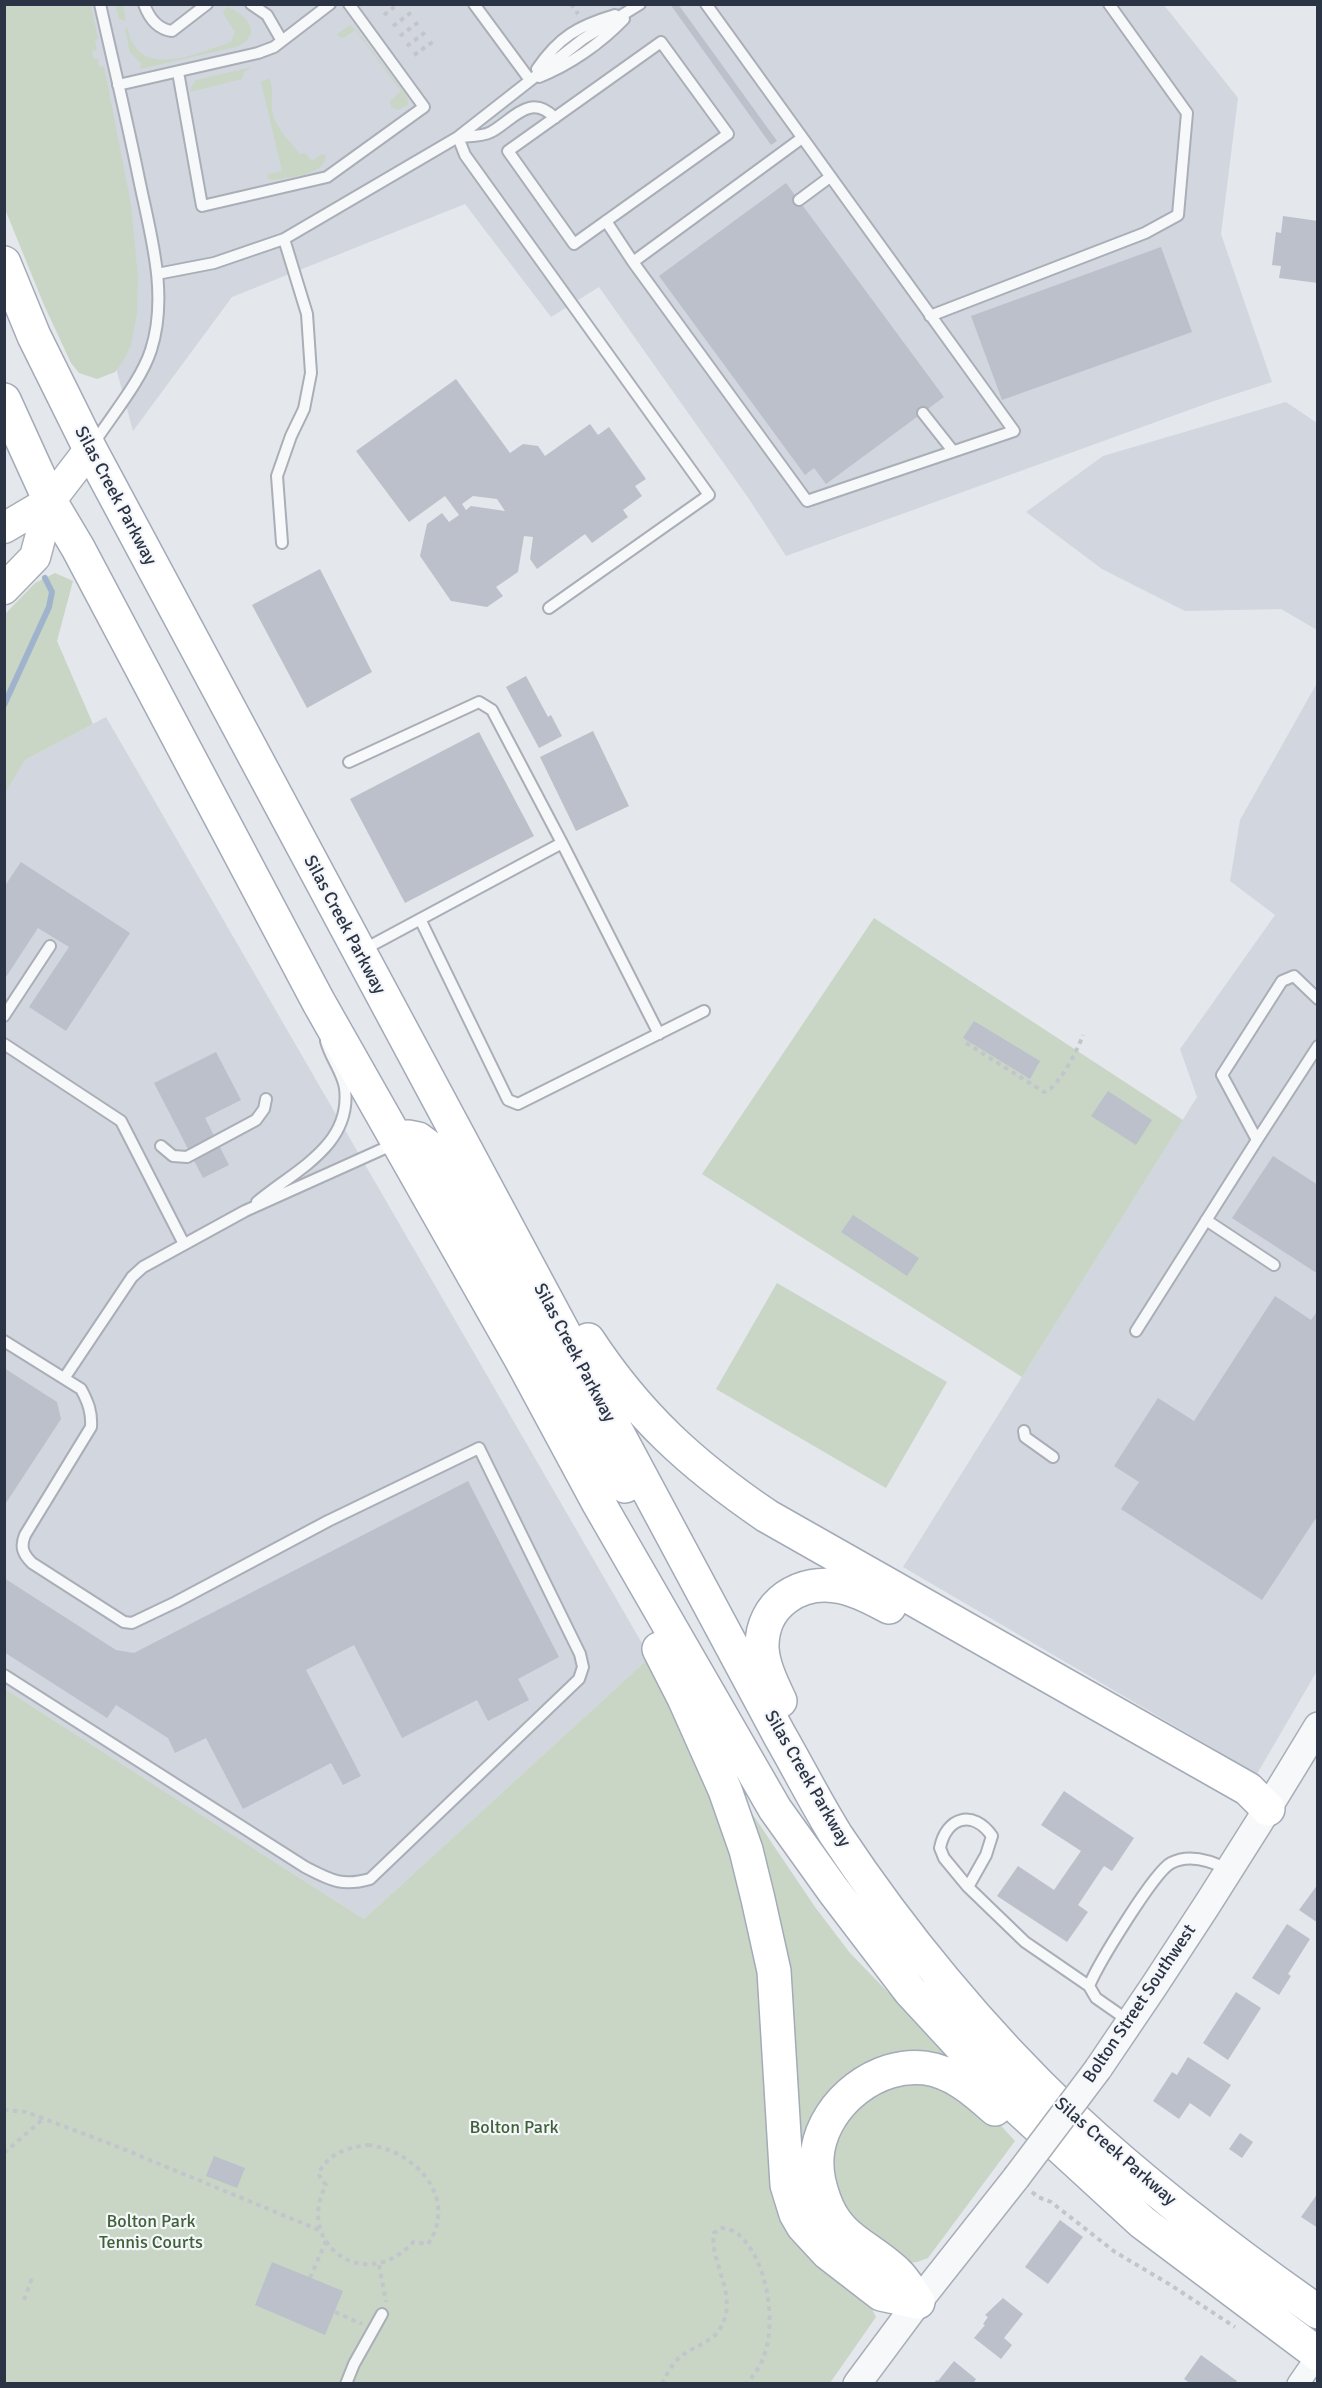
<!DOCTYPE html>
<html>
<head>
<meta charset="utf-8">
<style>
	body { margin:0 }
	#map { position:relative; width:1322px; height:2388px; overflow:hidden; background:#e4e7ec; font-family:Signika,sans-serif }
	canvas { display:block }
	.frame { position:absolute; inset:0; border:6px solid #2b3445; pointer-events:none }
</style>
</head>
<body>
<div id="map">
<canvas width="1322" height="2388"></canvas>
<div class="frame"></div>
</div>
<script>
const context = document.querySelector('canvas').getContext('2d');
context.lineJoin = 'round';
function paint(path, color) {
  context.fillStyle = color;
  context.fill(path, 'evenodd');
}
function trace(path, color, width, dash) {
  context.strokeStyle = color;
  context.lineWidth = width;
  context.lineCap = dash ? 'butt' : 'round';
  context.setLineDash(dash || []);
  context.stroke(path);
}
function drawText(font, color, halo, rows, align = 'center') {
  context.font = font + ' Signika,sans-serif';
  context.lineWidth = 4.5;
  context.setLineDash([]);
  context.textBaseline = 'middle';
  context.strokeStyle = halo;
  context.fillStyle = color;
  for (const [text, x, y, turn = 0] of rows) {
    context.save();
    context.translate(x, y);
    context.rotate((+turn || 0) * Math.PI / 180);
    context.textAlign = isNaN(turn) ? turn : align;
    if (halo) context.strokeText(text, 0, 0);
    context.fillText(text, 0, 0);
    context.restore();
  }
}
paint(new Path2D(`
	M18 5H1164L1238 98 1221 234 1272 382 1211 402 786 556 749 499 599 287 551 317 465 204 232 297 133 431Z
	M1286 402 1317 423V630L1281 609 1185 611 1102 569 1026 512 1103 456Z
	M1317 683V1671L1257 1774 903 1567 1197 1097 1180 1049 1275 915 1230 881 1240 820Z
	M106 717 650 1657 364 1919 5 1689 4 793 25 760Z`), '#d2d6de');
paint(new Path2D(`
	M4 5H91L98 39 95 40 97 50 92 51 94 59 98 58 99 67 104 66 131 205 138 278 137 313 131 345 124 360 115 372 97 379 79 373 71 363 44 305 5 209Z
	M115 5H123C126 19 127 38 137 49 157 73 206 50 231 42L235 32 224 15 223 12 227 7C247 14 265 35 236 47L140 69 141 63 130 53 125 29 127 28 126 21 119 19Z
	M350 25 357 31 407 96 408 105 398 110 391 107 390 101 401 91 355 30 344 38 339 37 337 34Z
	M252 67 244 72 242 79 190 92 191 87 196 80Z
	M270 78C274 94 271 93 272 107 272 125 290 141 300 154L305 153 312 161 322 154 326 155C325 176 291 176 274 180L267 178 268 174 282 171 261 82Z
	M55 573 73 581 57 641 93 724 25 760 5 793V614L35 583Z
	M874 918 1183 1120 1022 1377 702 1174Z
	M777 1283 947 1382 886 1488 716 1389Z
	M650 1657 727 1833 753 1943 765 2032 770 2113 876 2317 830 2383H5V1689L364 1919Z
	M747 1806 815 1907 850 1953 969 2076 884 2063 795 2171Z
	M924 2077 984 2107 1015 2141 928 2258 917 2262 907 2263 841 2213 828 2155 855 2105 871 2092Z`), '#c9d6c5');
trace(new Path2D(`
	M4 705 49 607 52 592 45 578`), '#9fb4cc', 6);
paint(new Path2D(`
	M670 4H678L777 141 771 145Z
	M786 183 944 397 826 484 814 468 805 475 659 276Z
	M1283 216 1318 221V283L1279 278 1281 266 1272 265 1276 232 1281 233Z
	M1161 247 1192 332 1002 400 971 316Z
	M456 379 510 453 523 444 538 446 545 456 590 424 598 435 609 427 646 479 635 486 642 496 623 510 628 517 592 543 585 534 537 569 530 559 533 537 524 536 518 572 496 587 503 596 487 607 451 601 420 556 427 524 442 513 449 522 459 515 445 496 409 522 356 451ZM473 496 497 499 505 511 471 506 466 510 462 504Z
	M320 569 372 672 307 708 252 605Z
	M526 676 548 717 551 715 562 736 539 748 506 687Z
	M593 731 629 806 576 831 540 757Z
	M479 732 534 836 405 903 350 799Z
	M21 862 130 933 66 1031 29 1007 69 947 38 928 4 980V887Z
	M974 1021 1040 1061 1030 1079 963 1038Z
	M216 1052 241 1100 205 1118 229 1165 203 1178 154 1083Z
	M1108 1091 1152 1120 1136 1145 1091 1116Z
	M1273 1156 1318 1185V1274L1232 1218Z
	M853 1215 919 1258 907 1276 841 1232Z
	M1275 1296 1311 1320 1318 1310V1515L1262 1600 1121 1509 1139 1482 1114 1466 1158 1398 1194 1421Z
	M4 1368 57 1402 61 1419 4 1506Z
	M468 1481 559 1657 518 1679 529 1700 488 1721 477 1700 402 1738 354 1645 306 1670 361 1776 343 1785 331 1763 243 1809 206 1738 175 1753 168 1738 116 1705 107 1718 4 1652V1578L116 1650 134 1653Z
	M1064 1791 1134 1838 1112 1871 1104 1866 1078 1905 1088 1912 1067 1942 997 1896 1018 1866 1054 1890 1081 1851 1041 1825Z
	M1318 1884V1923L1299 1910Z
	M1287 1924 1310 1939 1288 1974 1291 1976 1279 1995 1252 1978Z
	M1236 1992 1261 2008 1228 2060 1203 2043Z
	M1188 2057 1231 2085 1210 2117 1190 2103 1179 2119 1153 2101 1172 2072 1177 2075Z
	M1240 2133 1253 2142 1242 2158 1229 2149Z
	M214 2156 245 2168 237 2188 206 2176Z
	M1318 2193V2228L1301 2217Z
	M1060 2220 1083 2237 1048 2284 1025 2267Z
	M272 2262 343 2291 325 2335 255 2305Z
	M1003 2298 1023 2314 1004 2338 1012 2345 1001 2359 974 2338 985 2325 983 2324 988 2317 985 2315Z
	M1201 2355 1237 2381 1235 2384H1191L1184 2379Z
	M954 2361 976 2379 973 2384H934L936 2380 938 2381Z`), '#bbc0ca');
const service = new Path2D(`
	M144 4C149 18 157 29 172 31L207 4
	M251 4 267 15 282 41
	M474 4 530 80
	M706 4 1014 431 807 501 633 262 802 138
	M661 42 728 134 574 244 508 151Z
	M537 69C559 37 578 26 615 15
	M178 72 202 206 327 177 424 107 349 4
	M539 77C570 65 601 43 624 19
	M118 85 258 53 274 47 330 4
	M799 200 830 177
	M606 221 633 262
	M157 274 214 263 284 239 458 137 583 39 640 4
	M930 316 1145 233 1178 215 1187 113 1109 4
	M923 413 953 451
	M94 443C112 415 141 381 151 350 169 294 150 233 139 179 127 120 113 62 100 4
	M282 543 277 476 291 436 304 409 311 373 307 314 284 239
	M549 608 709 495 465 155 458 137C468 136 482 137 491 132 513 120 530 92 555 118
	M349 762 479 702 492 710 562 843 361 951
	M562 843 659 1034
	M420 919 508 1100 518 1104 704 1011
	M4 1016 50 946
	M4 1044 121 1121 184 1244
	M1257 1140 1318 1046
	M161 1146 173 1156 187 1157 256 1120 264 1109 266 1099
	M257 1202C295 1170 352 1146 345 1088 343 1073 330 1057 326 1041
	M1206 1220 1274 1265
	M1136 1331 1257 1140 1222 1075 1282 981 1294 976 1318 999
	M4 1341 81 1389C88 1402 92 1412 91 1427L25 1535C20 1547 23 1554 32 1563L124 1622 132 1623 176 1602 328 1521 479 1448 580 1654 583 1667 579 1679 370 1879C342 1887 330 1880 305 1867L4 1675
	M65 1377 132 1277 143 1267 245 1211 394 1144
	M1024 1431 1025 1437 1053 1457
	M968 1887 986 1855 992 1836C973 1809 946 1817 940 1848L944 1858 968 1887 1025 1942 1089 1986
	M1129 2021 1096 1998 1089 1986C1098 1964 1154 1872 1171 1863 1190 1853 1212 1861 1229 1870
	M346 2384 354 2364 382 2314`);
const minor = new Path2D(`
	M1298 2384 1318 2355`);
const tertiary = new Path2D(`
	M1098 2069C1175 1957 1248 1843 1318 1726
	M857 2384 918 2302 1016 2178`);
const secondary = new Path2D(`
	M4 528 50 501 90 449
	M4 589 35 557 50 501`);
const primary = new Path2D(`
	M4 263 34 336 90 449 780 1736C799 1769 816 1803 836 1835 901 1933 983 2033 1069 2114 1146 2186 1231 2251 1318 2312
	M4 400 50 501 78 548 318 1001 521 1359 598 1502 775 1809 833 1890 910 1991 1020 2110 1142 2222 1318 2354
	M397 1142 408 1137 418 1139 434 1151 479 1225 572 1402 606 1459 625 1486
	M588 1340C638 1416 692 1465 767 1516L1248 1789 1268 1809
	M659 1649 684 1698 725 1790 746 1850 758 1899 774 1971 787 2185 796 2214 803 2226 828 2253 881 2294 918 2302
	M780 1701C772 1684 763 1666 762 1648 761 1603 801 1578 842 1587 858 1590 874 1599 889 1607
	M918 2302C911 2292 905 2280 896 2272 868 2245 838 2240 824 2199 818 2183 815 2166 818 2149 826 2102 877 2062 925 2068 953 2072 974 2090 995 2109`);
trace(service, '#a9aeb7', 14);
trace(minor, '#a9aeb7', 24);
trace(tertiary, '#a9aeb7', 30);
trace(secondary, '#a9aeb7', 33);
trace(primary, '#a3abb8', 36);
trace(new Path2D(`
	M571 4 578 14
	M384 15 398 4
	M393 26 413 11
	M400 36 420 21
	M407 46 427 31
	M414 55 434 41
	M966 1043 1044 1092C1058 1089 1078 1049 1083 1035
	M4 2110 26 2112 111 2144 319 2230
	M368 2145C415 2150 459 2198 428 2244L413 2242C366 2295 294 2244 326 2185L318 2174C329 2153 345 2148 368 2145Z
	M4 2153 43 2119
	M1032 2192 1038 2197 1051 2202 1115 2252 1169 2284 1235 2327
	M379 2265 386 2302
	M310 2278 326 2241
	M24 2300 33 2275
	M335 2312 362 2324
	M662 2384C667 2374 672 2364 680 2357 693 2346 713 2343 721 2327 739 2295 709 2262 714 2233L721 2228C727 2229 734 2230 738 2234 768 2259 778 2326 762 2361 758 2370 752 2377 746 2384`), '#c2c5cb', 4, [4.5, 4.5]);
trace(service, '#f7f8fa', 10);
trace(minor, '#f7f8fa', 21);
trace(tertiary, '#f7f8fa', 27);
trace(secondary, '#fff', 30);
trace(primary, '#fff', 33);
const tertiaryBridge = new Path2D(`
	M1016 2178 1098 2069`);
trace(tertiaryBridge, '#a9aeb7', 30, []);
trace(tertiaryBridge, '#f7f8fa', 27);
drawText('18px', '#2b3445', '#f4f6f9', [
	["Silas Creek Parkway",115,496,62],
	["Silas Creek Parkway",344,925,62],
	["Silas Creek Parkway",574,1353,62],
	["Silas Creek Parkway",807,1779,60],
	["Bolton Street Southwest",1140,2004,-56],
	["Silas Creek Parkway",1115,2152,41]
]);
drawText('18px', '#3f6138', '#f4f6f9', [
	["Bolton Park",514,2128],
	["Bolton Park",151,2222],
	["Tennis Courts",151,2243]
]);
</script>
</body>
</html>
